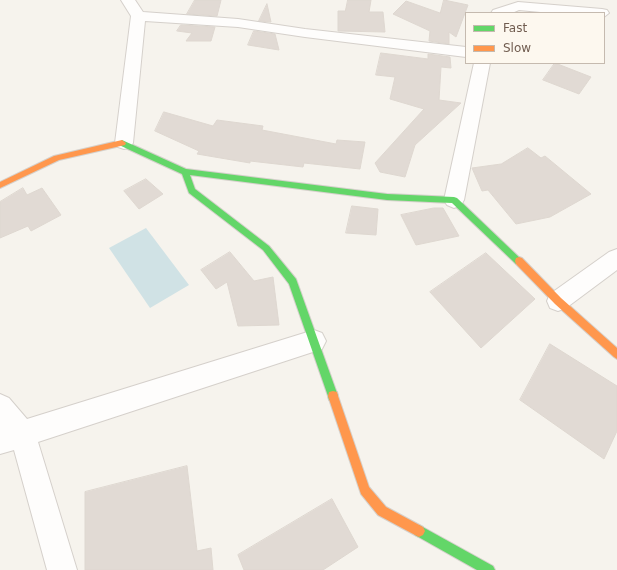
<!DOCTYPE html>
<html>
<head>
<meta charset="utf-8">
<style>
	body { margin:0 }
	#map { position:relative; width:617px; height:570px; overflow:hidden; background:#f6f3ed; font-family:"DejaVu Sans",sans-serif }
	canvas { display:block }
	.legend { position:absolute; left:465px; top:12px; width:140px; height:52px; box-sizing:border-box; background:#fdf8ef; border:1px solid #c5baaf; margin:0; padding:5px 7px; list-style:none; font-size:12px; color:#715d50 }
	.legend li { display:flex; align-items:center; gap:8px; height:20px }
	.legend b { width:20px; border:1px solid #c5baaf }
</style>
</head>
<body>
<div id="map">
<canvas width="617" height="570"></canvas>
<ul class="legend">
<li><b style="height:5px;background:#63d668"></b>Fast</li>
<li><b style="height:5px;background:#ff974d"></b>Slow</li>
</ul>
</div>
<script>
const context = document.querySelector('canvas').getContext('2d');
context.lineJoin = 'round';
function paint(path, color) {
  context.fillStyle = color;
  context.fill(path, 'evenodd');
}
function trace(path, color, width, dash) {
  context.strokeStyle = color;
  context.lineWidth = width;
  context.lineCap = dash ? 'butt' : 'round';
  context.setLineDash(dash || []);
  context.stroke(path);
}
paint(new Path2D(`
	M146 228 189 285 150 308 109 248Z`), '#d0e2e5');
const building = new Path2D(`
	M195 0H221L217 16 187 14Z
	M348 0H371L369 12H383L385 32 338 31V11H345Z
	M444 0 468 5 456 37 449 32V44L429 41 430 31 393 14 406 1 440 13Z
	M267 4 271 22 259 21Z
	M181 25 215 27 211 41H186L192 33 177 31Z
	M254 31 275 34 279 50 248 45Z
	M381 53 428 59V54L450 57 451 68 441 67 439 100 461 103 415 145 405 177 380 172 375 163 424 109 390 99 395 77 376 75Z
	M555 63 591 77 579 94 543 80Z
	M164 112 213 126 217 120 263 126 262 130 336 144 337 140 365 142 360 169 304 163 303 167 250 161V163L197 154 199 151 155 131Z
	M528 148 541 158 545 156 591 194 550 217 516 224 488 190 482 191 472 168 501 164Z
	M146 179 163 194 139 209 124 191Z
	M23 188 27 195 42 188 61 215 31 231 28 226 0 238V202Z
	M352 206 378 209 376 235 346 233Z
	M434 208H443L459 236 416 245 401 215Z
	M230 252 254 281 273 277 279 325 238 326 227 282 216 289 201 270Z
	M486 253 535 299 481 348 430 292Z
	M550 344 617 386V431L604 459 520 400Z
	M187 466 197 551 211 548 213 570H85V492Z
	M332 499 358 547 323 570H244L238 555Z`);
paint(building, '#e1dad4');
trace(building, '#ded7d0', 1);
const street = new Path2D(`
	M121 0H135L143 12 238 19 305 29 466 47V57L305 37 238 27 145 21 133 143 130 147 124 149 118 147 115 143 131 16Z
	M518 2 602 9 607 10 609 13 604 17V13H551L519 10 512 13H491L493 10Z
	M474 63H490L464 200 461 205 454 208 447 205 444 200Z
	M617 249V270L566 308 558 311 550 308 547 301 550 294 609 252Z
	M314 330 322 333 326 341 322 349 38 442 77 570H47L14 450 0 454V394L9 398 27 419Z`);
const fast = new Path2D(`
	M122 140 186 169 387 194 454 197 457 198 523 261 522 264H516L452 203 387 200 190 175 195 189 269 246 296 279 338 396 337 400 333 401 329 400 328 396 289 284 263 250 189 193 182 174 119 145 118 143Z
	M419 525 493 566 495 570H477L415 535 413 531 415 527Z`);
const slow = new Path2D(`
	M122 140 126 143 125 145 59 160 0 188V182L54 156Z
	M519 257 522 258 561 298 617 348V359L614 357 555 304 516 264 515 261 516 258Z
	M333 391 337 392 338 396 369 487 386 507 423 527 425 531 423 535 419 537 415 535 378 515 361 494 328 396 329 392Z`);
trace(street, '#d5d0cb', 2);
trace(fast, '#d5d0cb', 2);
trace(slow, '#d5d0cb', 2);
paint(street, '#fefdfc');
paint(fast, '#63d668');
paint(slow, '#ff974d');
</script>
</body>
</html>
